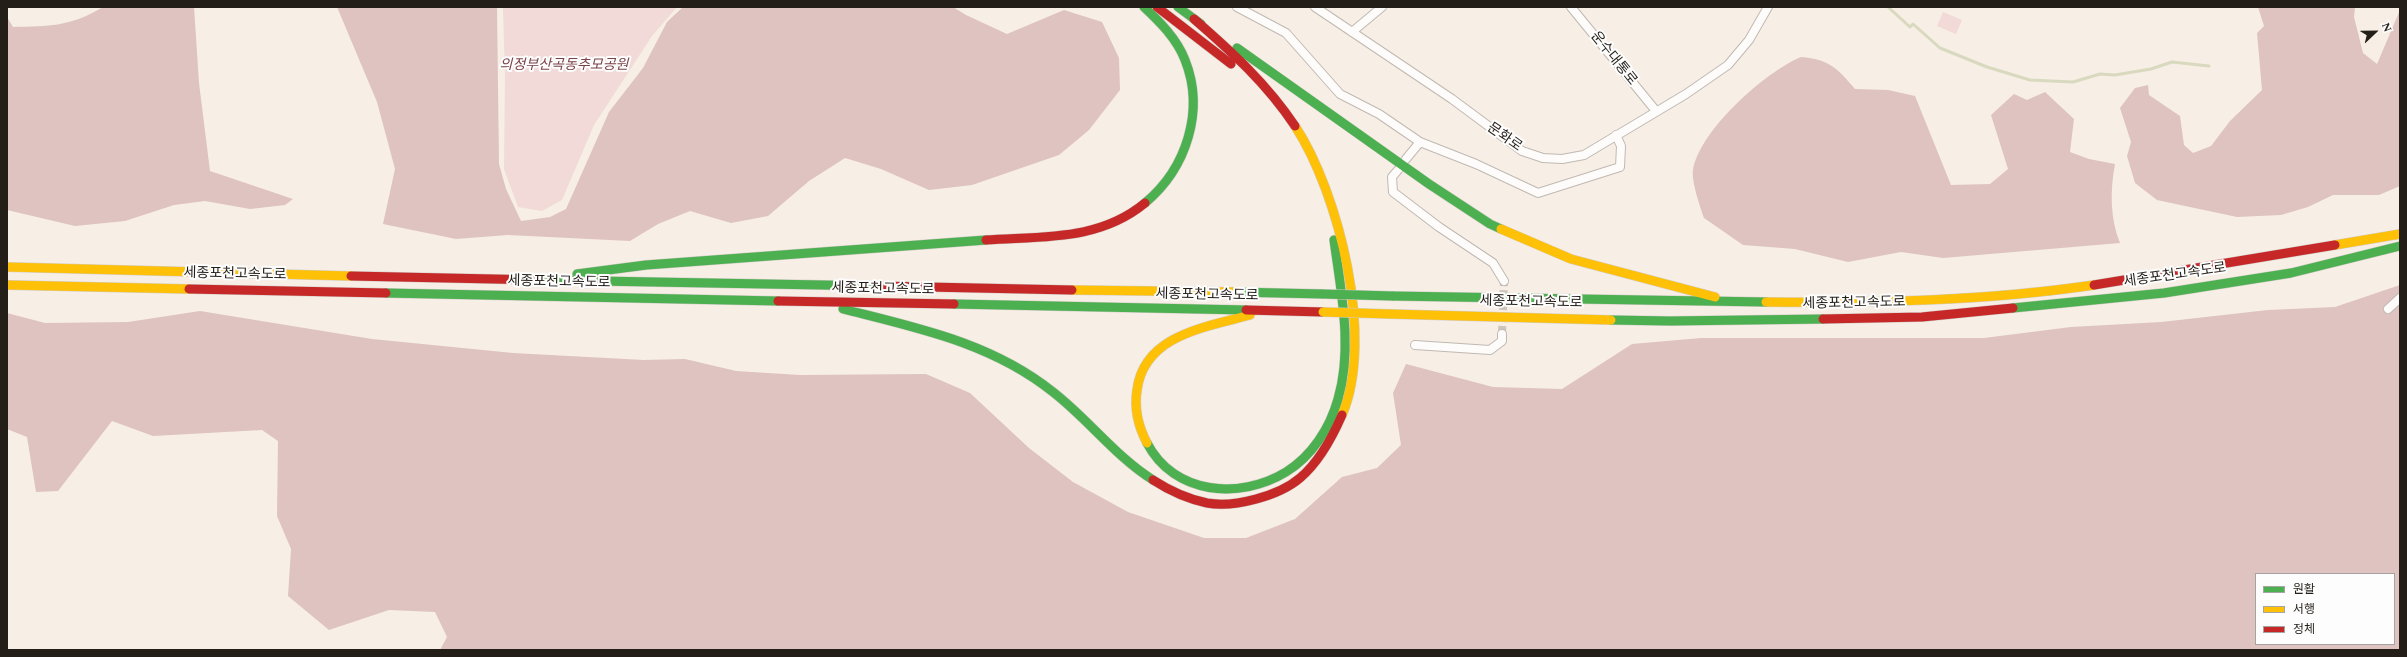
<!DOCTYPE html>
<html>
<head>
<meta charset="utf-8">
<style>
	body { margin:0 }
	#map { position:relative; width:2407px; height:657px; overflow:hidden; background:#f7eee5; font-family:Spectral,"Noto Sans KR",serif }
	canvas { display:block }
	.frame { position:absolute; inset:0; border:8px solid #241e18; pointer-events:none }
	.legend { position:absolute; left:2255px; top:573px; width:140px; height:72px; box-sizing:border-box; background:#fdfdfd; border:1px solid #a6a4a1; margin:0; padding:5px 7px; list-style:none; font-size:12px; color:#241e18 }
	.legend li { display:flex; align-items:center; gap:8px; height:20px }
	.legend b { width:20px; border:1px solid #a6a4a1 }
	.north { position:absolute; left:2355px; top:12px; width:40px; height:40px; -webkit-text-stroke:3px #fdfdfd; paint-order:stroke; rotate:68deg; font-size:11px; font-weight:700; line-height:16px; text-align:center; color:#241e18 }
	.north::after { content:''; display:block; margin:auto; width:14px; height:18px; background:#241e18; clip-path:polygon(50% 0,100% 100%,50% 72%,0 100%) }
</style>
</head>
<body>
<div id="map">
<canvas width="2407" height="657"></canvas>
<div class="frame"></div>
<ul class="legend">
<li><b style="height:5px;background:#4caf50"></b>원활</li>
<li><b style="height:5px;background:#ffc107"></b>서행</li>
<li><b style="height:5px;background:#c62828"></b>정체</li>
</ul>
<div class="north">N</div>
</div>
<script>
const context = document.querySelector('canvas').getContext('2d');
context.lineJoin = 'round';
function paint(path, color) {
  context.fillStyle = color;
  context.fill(path, 'evenodd');
}
function trace(path, color, width, dash) {
  context.strokeStyle = color;
  context.lineWidth = width;
  context.lineCap = dash ? 'butt' : 'round';
  context.setLineDash(dash || []);
  context.stroke(path);
}
function drawText(font, color, halo, rows, align = 'center') {
  context.font = font + ' Spectral,"Noto Sans KR",serif';
  context.lineWidth = 4;
  context.setLineDash([]);
  context.textBaseline = 'middle';
  context.strokeStyle = halo;
  context.fillStyle = color;
  for (const [text, x, y, turn = 0] of rows) {
    context.save();
    context.translate(x, y);
    context.rotate((+turn || 0) * Math.PI / 180);
    context.textAlign = isNaN(turn) ? turn : align;
    if (halo) context.strokeText(text, 0, 0);
    context.fillText(text, 0, 0);
    context.restore();
  }
}
paint(new Path2D(`
	M503 7H677L652 36 594 125 562 200 542 211 518 207 504 169 505 75Z
	M1943 12 1962 20 1956 34 1937 26Z`), '#f1dad7');
paint(new Path2D(`
	M103 7H194L199 83 210 171 293 199 285 205 250 209 205 201 174 205 125 221 75 226 7 210V17L13 27C49 26 70 27 103 7Z
	M337 7H497L499 164 506 189 521 221 550 217 566 209 609 112 643 68 667 22 683 7H953L966 15 1007 34 1064 10 1102 22 1119 58 1120 90 1089 130 1059 155 972 185 929 190 881 169 845 158 809 181 768 216 731 223 690 211 658 224 630 241 508 235 456 239 383 224 395 169 377 102Z
	M2258 7H2355L2354 17 2363 53 2377 64 2400 10V186L2379 195H2333L2308 207 2281 215 2237 217 2157 200 2135 183 2127 156 2131 142 2120 108 2135 88 2148 85 2149 95 2180 116 2184 145 2193 153 2211 146 2230 121 2262 90 2257 33 2264 26Z
	M1801 57C1829 59 1838 69 1855 89L1888 90 1915 96 1951 185 1990 184 2008 169 1991 115 2014 94 2027 100 2045 92 2074 119 2070 152 2089 159 2115 164C2110 190 2110 219 2120 243L1943 258 1901 252 1848 262 1795 249 1743 245 1704 218C1700 207 1691 180 1693 170 1700 130 1765 72 1801 57Z
	M2400 285V650H440L447 637 435 612 389 610 329 630 288 596 291 549 277 516 278 441 262 430 153 436 112 421 58 491 36 492 27 437 7 429V313L45 323 128 322 200 311 372 339 513 353 644 360 685 359 736 371 800 375 926 374 970 393 1029 448 1073 482 1128 512 1204 538H1246L1295 519 1342 477 1377 468 1401 445 1393 393 1406 364 1493 387 1562 389 1632 344 1701 338H1984L2071 327 2161 322 2268 310 2335 307ZM2256 574H2394V644H2256Z`), '#dec3c1');
trace(new Path2D(`
	M1888 7 1910 27 1913 24 1940 48 1987 67 2030 80 2073 82 2100 74 2115 75 2151 69 2172 62 2209 66`), '#d8d9be', 3);
trace(new Path2D(`
	M1502 334 1504 281`), '#cdc4bc', 8, [8, 4]);
const street = new Path2D(`
	M1237 7 1286 33 1340 94 1379 114 1420 142
	M1315 7 1452 99 1522 151 1543 158 1562 159 1584 155 1686 94 1728 65 1749 40 1768 7
	M1571 7 1656 111
	M1352 32 1382 7
	M1406 159 1420 142 1476 164 1538 193 1620 167 1621 146 1616 135
	M1398 170 1392 177 1393 192 1439 227 1493 263 1504 281
	M2388 309 2400 298
	M1415 345 1490 350 1502 341V334`);
const fast = new Path2D(`
	M1144 7C1160 22 1177 39 1185 60 1205 110 1187 168 1145 203
	M1178 7 1201 24
	M1237 48 1429 184 1490 224 1501 229
	M577 274 646 265 986 240
	M541 280 879 286
	M1234 292 1323 294
	M386 293 778 301
	M1392 296 1766 302
	M954 304 1246 310
	M2013 308 2164 293 2291 273 2400 246
	M843 309C918 328 992 343 1053 392 1088 419 1116 457 1153 480
	M1611 320 1670 321 1823 319
	M1147 443C1174 495 1240 500 1286 472 1312 456 1330 428 1338 399 1353 348 1341 292 1334 240`);
const slow = new Path2D(`
	M1295 126C1339 193 1375 339 1342 415
	M1501 229 1571 259 1715 297
	M2335 245 2400 234
	M7 267 351 276
	M7 285 189 289
	M1072 290 1234 292
	M1766 302C1876 303 1985 301 2094 285
	M1390 314 1611 320
	M1147 443C1138 426 1134 409 1137 390 1144 335 1206 327 1250 315`);
const jam = new Path2D(`
	M1157 7 1231 64
	M1194 19C1232 52 1267 84 1295 126
	M986 240C1043 236 1099 241 1145 203
	M351 276 541 280
	M2094 285 2335 245
	M879 286 1072 290
	M189 289 386 293
	M778 301 954 304
	M1246 310 1323 312
	M1823 319 1922 317 2013 308
	M1153 480C1170 491 1188 499 1207 503 1234 508 1279 496 1300 478 1319 462 1332 438 1342 415`);
trace(street, '#c0b9b2', 10);
trace(fast, '#d0ccc7', 10);
trace(slow, '#d0ccc7', 10);
trace(jam, '#d0ccc7', 10);
trace(street, '#fefcfb', 8);
trace(fast, '#4caf50', 9);
trace(slow, '#ffc107', 9);
trace(jam, '#c62828', 9);
const fastBridge = new Path2D(`
	M1323 294 1392 296`);
const slowBridge = new Path2D(`
	M1323 312 1390 314`);
trace(fastBridge, '#d0ccc7', 10, []);
trace(slowBridge, '#d0ccc7', 10, []);
trace(fastBridge, '#4caf50', 9);
trace(slowBridge, '#ffc107', 9);
drawText('14px', '#241e18', '#fdfdfd', [
	["운수대통로",1613,59,51],
	["문화로",1504,138,35],
	["세종포천고속도로",235,275,1],
	["세종포천고속도로",2175,276,-8],
	["세종포천고속도로",559,283,1],
	["세종포천고속도로",883,290,1],
	["세종포천고속도로",1207,296,1],
	["세종포천고속도로",1531,303,1],
	["세종포천고속도로",1854,304,-1]
]);
drawText('italic 14px', '#7a4249', '#fdfdfd', [
	["의정부산곡동추모공원",564,66]
]);
</script>
</body>
</html>
